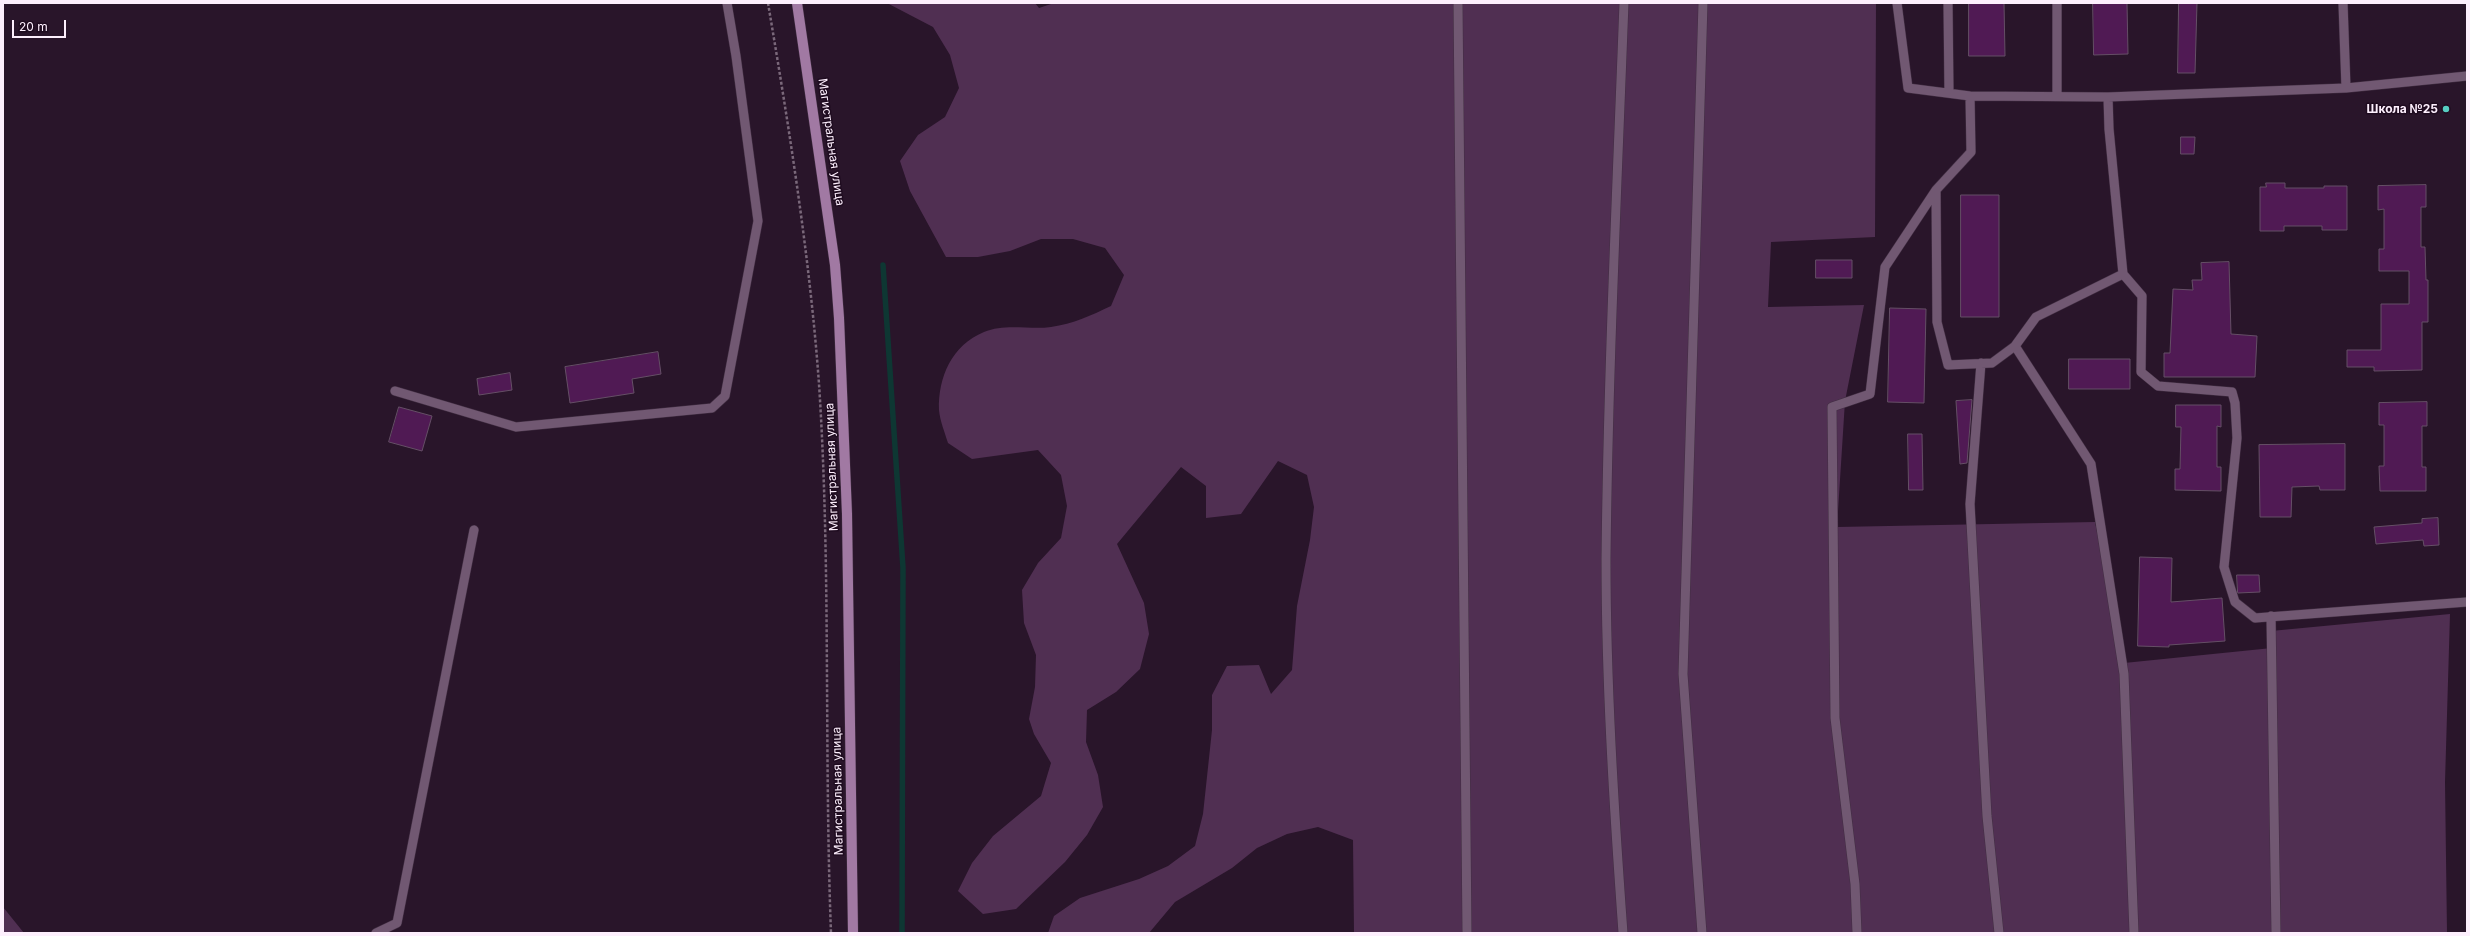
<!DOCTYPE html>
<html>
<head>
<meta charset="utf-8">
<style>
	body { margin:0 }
	#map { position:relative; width:2470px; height:936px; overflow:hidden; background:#29152a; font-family:Inter,sans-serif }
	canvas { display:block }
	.frame { position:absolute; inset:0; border:4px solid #fdeffd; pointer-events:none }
	.scale { position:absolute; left:12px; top:20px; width:54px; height:18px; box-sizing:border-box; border:2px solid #fdeffd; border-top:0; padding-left:5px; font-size:12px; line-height:14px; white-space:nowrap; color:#fdeffd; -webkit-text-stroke:3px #1f0c20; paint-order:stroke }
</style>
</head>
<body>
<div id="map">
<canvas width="2470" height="936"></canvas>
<div class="frame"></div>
<div class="scale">20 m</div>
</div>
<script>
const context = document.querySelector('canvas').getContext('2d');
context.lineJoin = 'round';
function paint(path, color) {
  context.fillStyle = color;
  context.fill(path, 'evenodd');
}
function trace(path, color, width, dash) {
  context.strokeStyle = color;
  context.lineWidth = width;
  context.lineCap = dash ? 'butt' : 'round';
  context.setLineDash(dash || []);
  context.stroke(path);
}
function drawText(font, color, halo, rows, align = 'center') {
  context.font = font + ' Inter,sans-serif';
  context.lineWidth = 3;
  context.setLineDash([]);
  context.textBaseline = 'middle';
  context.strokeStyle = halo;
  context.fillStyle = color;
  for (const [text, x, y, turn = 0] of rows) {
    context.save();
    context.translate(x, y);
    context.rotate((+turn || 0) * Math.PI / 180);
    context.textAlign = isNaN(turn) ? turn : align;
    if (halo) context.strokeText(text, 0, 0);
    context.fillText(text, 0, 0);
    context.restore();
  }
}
paint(new Path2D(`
	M887 3H1035L1039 8 1054 3H1876L1875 237 1771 242 1768 307 1864 305 1845 401 1837 527 2095 522 2124 663 2272 648 2271 631 2450 614 2445 782 2447 933H1354L1353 840 1318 827 1287 834 1257 848 1232 868 1175 902 1149 933H1048L1054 916 1080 898 1139 879 1168 866 1195 846 1203 814 1212 730V695L1227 666 1259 665 1271 694 1292 670 1297 606 1310 540 1314 507 1307 475 1278 461 1241 514 1206 518V486L1181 467 1117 544 1144 603 1149 634 1140 669 1116 692 1087 710 1086 742 1098 775 1103 807 1087 835 1065 862 1016 909 983 914 958 891 972 863 993 836 1041 796 1051 763 1034 734 1029 719 1035 687 1036 655 1024 623 1022 590 1038 563 1061 538 1067 506 1061 475 1038 450 972 459 948 443C945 433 940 421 939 410 938 377 952 345 984 332 1005 323 1030 330 1051 327 1073 324 1092 315 1111 306L1124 275 1105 248 1073 239H1041L1010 251 978 257H946L910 191 900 161 918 135 945 117 959 88 950 55 933 27Z
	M3 907 24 933H3Z`), '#502f52');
trace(new Path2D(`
	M883 265 903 568 902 933`), '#0e3733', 5.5);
const building = new Path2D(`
	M1969 3H2004L2005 56H1969Z
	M2093 3H2127L2128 54 2094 55Z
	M2179 3H2197L2195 73H2178Z
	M2181 137H2195L2194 154H2181Z
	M2266 183H2285V188H2324V186H2347V230H2322V226H2284V231H2260V187H2266Z
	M2426 185V207H2421V247H2425L2426 280H2428V322H2422V370L2374 371V367H2347V350H2381V304H2409V271H2379V249H2384V209L2378 210V186Z
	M1961 195H1999V317H1961Z
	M1816 260H1852V278H1816Z
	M2229 262 2231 334 2257 336 2255 377H2164V353H2170L2173 289 2193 290 2192 280H2202L2201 263Z
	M1890 308 1926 309 1924 403 1888 402Z
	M658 352 661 374 632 379 634 393 570 403 565 367Z
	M2069 359H2130V389H2069Z
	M510 373 512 390 479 395 477 379Z
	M1972 400 1967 463 1960 464 1956 401Z
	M2427 402V426H2422V467H2426V491H2380L2379 466H2384V425H2379V403Z
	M2176 405H2221V427L2217 426V467H2221V491L2175 490V469H2180L2181 427H2176Z
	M399 407 432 416 422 451 389 442Z
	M1908 434H1922L1923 490H1909Z
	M2345 444V490H2320L2319 486 2292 487 2291 517H2260L2259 445Z
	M2438 518 2439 545 2424 546 2423 540 2376 544 2374 527 2422 523V519Z
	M2140 557 2172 558 2171 602 2222 598 2225 641 2169 645V647L2138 646Z
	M2237 575H2259L2260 592 2238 593Z`);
paint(building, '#501a54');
trace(building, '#654f66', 1);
const service = new Path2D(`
	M1458 3 1467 933
	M1897 3 1908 88 1970 96 2108 97 2346 88 2467 76
	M1948 3 1949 93
	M2343 3 2346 88
	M1970 96 1971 152 1936 190 1937 322 1948 365 1992 363 2015 346 2036 317 2123 274 2109 129 2108 97
	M2057 96V3
	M2123 274 2142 296 2141 372 2158 386 2232 392 2235 403 2237 438 2224 567 2235 602 2255 618 2467 602
	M2015 346 2091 464 2124 674 2134 933
	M1981 363 1970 504 1987 816 1999 933
	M395 391 516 427 712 408 725 396 758 221 736 56 727 3
	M2271 616 2276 933
	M376 933 397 923 474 530
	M1623 933C1614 809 1606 684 1606 559 1608 374 1617 188 1624 3
	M1702 933 1683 674 1703 3
	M1857 933 1855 884 1835 718 1832 407 1870 394 1885 267 1936 190`);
const secondary = new Path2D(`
	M797 3 835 265 839 318 847 514 853 933`);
trace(service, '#422f43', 10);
trace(secondary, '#422f43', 11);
trace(new Path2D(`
	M768 3C789 127 810 259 819 384 831 567 824 750 831 933`), '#7a687a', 2.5, [3, 2]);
trace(service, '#715872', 9);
trace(secondary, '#a179a3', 10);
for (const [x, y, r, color] of [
	[2446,109,4,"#57cec2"]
]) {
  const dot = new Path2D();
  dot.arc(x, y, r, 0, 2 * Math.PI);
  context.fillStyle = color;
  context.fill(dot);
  trace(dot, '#1f0c20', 1.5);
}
drawText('bold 12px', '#fdeffd', '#1f0c20', [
	["Школа №25",2438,109]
], 'right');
drawText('12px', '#fdeffd', '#1f0c20', [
	["Магистральная улица",831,142,82],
	["Магистральная улица",832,467,-92],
	["Магистральная улица",838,791,-91]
]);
</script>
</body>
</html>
